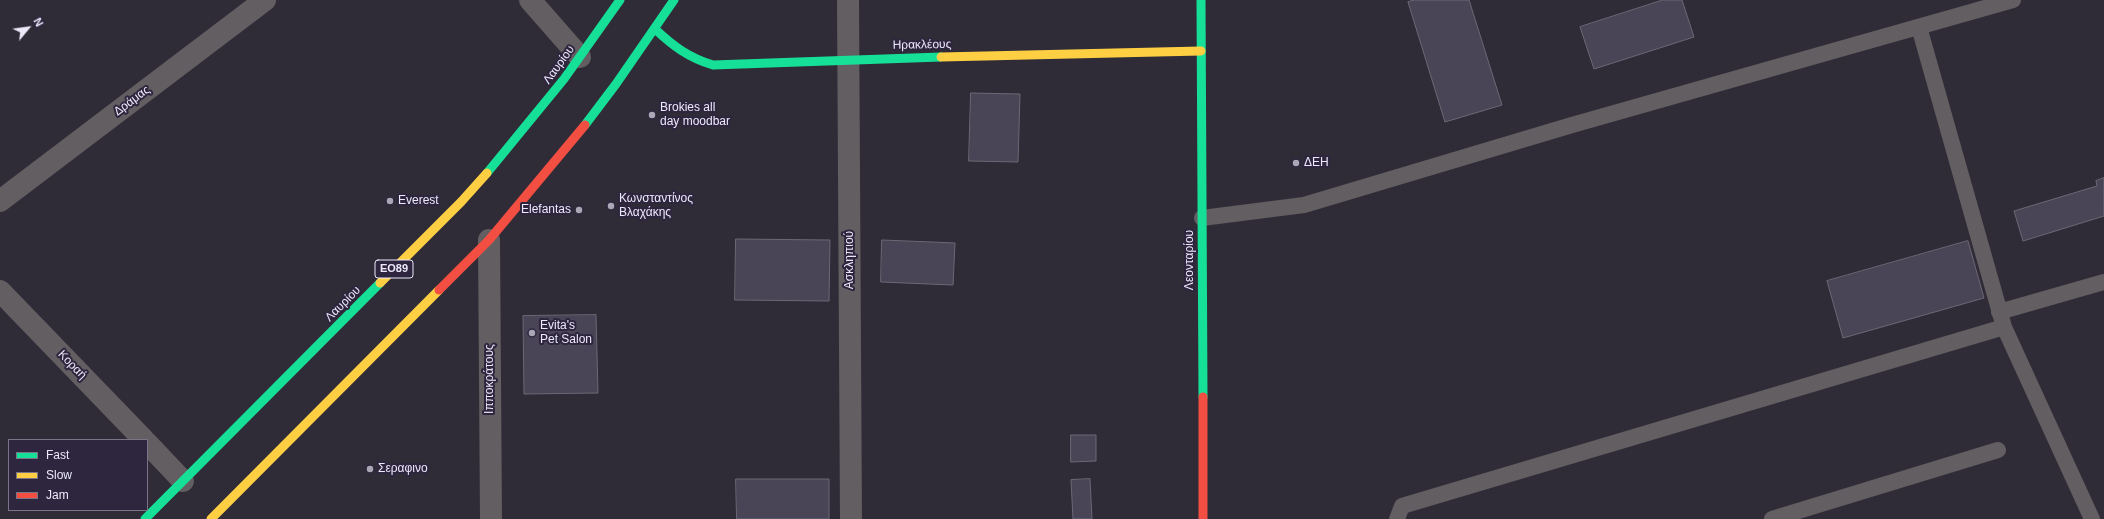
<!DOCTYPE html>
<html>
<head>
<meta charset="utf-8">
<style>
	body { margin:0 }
	#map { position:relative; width:2104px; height:519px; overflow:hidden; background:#2f2c38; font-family:Arial,sans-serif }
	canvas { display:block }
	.legend { position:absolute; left:8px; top:439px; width:140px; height:72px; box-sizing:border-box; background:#2d263e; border:1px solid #7a7489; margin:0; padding:5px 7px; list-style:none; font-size:12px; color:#ede9fa }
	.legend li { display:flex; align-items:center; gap:8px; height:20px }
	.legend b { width:20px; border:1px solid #7a7489 }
	.north { position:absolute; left:8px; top:8px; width:40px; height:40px; -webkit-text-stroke:3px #2d263e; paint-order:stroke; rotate:61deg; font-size:11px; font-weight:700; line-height:16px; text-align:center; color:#ede9fa }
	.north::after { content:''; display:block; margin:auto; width:14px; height:18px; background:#ede9fa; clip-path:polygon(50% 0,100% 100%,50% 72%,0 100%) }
</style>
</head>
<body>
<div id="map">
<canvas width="2104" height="519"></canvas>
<ul class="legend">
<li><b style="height:5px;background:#16e098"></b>Fast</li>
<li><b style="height:5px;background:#ffcf43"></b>Slow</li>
<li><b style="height:5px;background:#f24e42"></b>Jam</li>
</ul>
<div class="north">N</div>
</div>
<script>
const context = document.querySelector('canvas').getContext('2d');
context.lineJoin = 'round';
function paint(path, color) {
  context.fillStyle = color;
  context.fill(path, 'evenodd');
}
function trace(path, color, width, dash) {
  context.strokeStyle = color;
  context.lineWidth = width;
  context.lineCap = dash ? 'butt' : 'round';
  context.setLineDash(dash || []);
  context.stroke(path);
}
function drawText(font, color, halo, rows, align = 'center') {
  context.font = font + ' Arial,sans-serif';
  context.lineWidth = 4;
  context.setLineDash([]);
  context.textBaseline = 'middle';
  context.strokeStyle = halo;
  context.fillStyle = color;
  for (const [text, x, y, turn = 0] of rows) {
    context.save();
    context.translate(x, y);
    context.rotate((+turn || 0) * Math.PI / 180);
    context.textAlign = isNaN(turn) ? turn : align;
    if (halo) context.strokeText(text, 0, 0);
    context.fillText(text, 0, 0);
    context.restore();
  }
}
const building = new Path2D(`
	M1415 0H1469L1502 105 1445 122 1408 2Z
	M1663 0H1682L1694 37 1594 69 1580 27Z
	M971 93 1020 94 1018 162 969 161Z
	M2104 178V216L2023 241 2014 211 2097 186 2096 181Z
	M736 239 830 240 829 301 735 300Z
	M882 240 955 243 953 285 881 282Z
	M1968 241 1984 298 1843 338 1827 281Z
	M596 315 598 393 524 394 523 316Z
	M1071 435H1096V461L1071 462Z
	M736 479H829V519H737Z
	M1090 479 1092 519H1073L1071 480Z`);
paint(building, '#4a4457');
trace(building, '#6c6974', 1);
trace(new Path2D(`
	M1919 27 2004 327 2092 519
	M1202 218 1304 205 1572 125 2013 0
	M1999 312 2104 282
	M1397 519 1402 506 2004 327
	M1772 519 1998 450`), '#635e61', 16);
trace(new Path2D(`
	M530 0 580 57
	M848 0 851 519
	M0 201 265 0
	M489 240 491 519
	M0 291 144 440
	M147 443 183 481`), '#635e61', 22);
trace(new Path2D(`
	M1201 0 1203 397
	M655 29C673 46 689 58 713 65L941 57
	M585 125 616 84 674 0
	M487 173 564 79 620 0
	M145 519 380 283`), '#16e098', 9);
trace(new Path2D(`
	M941 57 1201 51
	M380 283 461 202 487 173
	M211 519 439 290`), '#ffcf43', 9);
trace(new Path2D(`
	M439 290 489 240 585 125
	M1203 397V519`), '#f24e42', 9);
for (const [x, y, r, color] of [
	[652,115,4,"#aaa7b6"],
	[1296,163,4,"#aaa7b6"],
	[390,201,4,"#aaa7b6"],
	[611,206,4,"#aaa7b6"],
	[579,210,4,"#aaa7b6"],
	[532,333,4,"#aaa7b6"],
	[370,469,4,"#aaa7b6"]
]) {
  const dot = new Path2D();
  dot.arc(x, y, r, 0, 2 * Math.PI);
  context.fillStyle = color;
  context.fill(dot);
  trace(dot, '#2d263e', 1.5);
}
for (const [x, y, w] of [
	[394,269,38]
]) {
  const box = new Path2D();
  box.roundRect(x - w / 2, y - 9, w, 18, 3);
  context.fillStyle = '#2d263e';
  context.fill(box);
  trace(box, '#ede9fa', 1);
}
drawText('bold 11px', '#ede9fa', null, [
	["ΕΟ89",394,269]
]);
drawText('12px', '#ede9fa', '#2d263e', [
	["Ηρακλέους",922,45,-1],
	["Λαυρίου",559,65,-54],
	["Δράμας",132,101,-37],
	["Ασκληπιού",850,260,-90],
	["Λεονταρίου",1190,260,-90],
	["Λαυρίου",343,304,-45],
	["Κοραή",72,365,46],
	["Ιπποκράτους",490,379,-90]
]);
drawText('12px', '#ede9fa', '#2d263e', [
	["Brokies all",660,108],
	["day moodbar",660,122],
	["ΔΕΗ",1304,163],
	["Κωνσταντίνος",619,199],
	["Βλαχάκης",619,213],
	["Everest",398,201],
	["Elefantas",571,210,"right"],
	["Evita's",540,326],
	["Pet Salon",540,340],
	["Σεραφινο",378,469]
], 'left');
</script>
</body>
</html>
